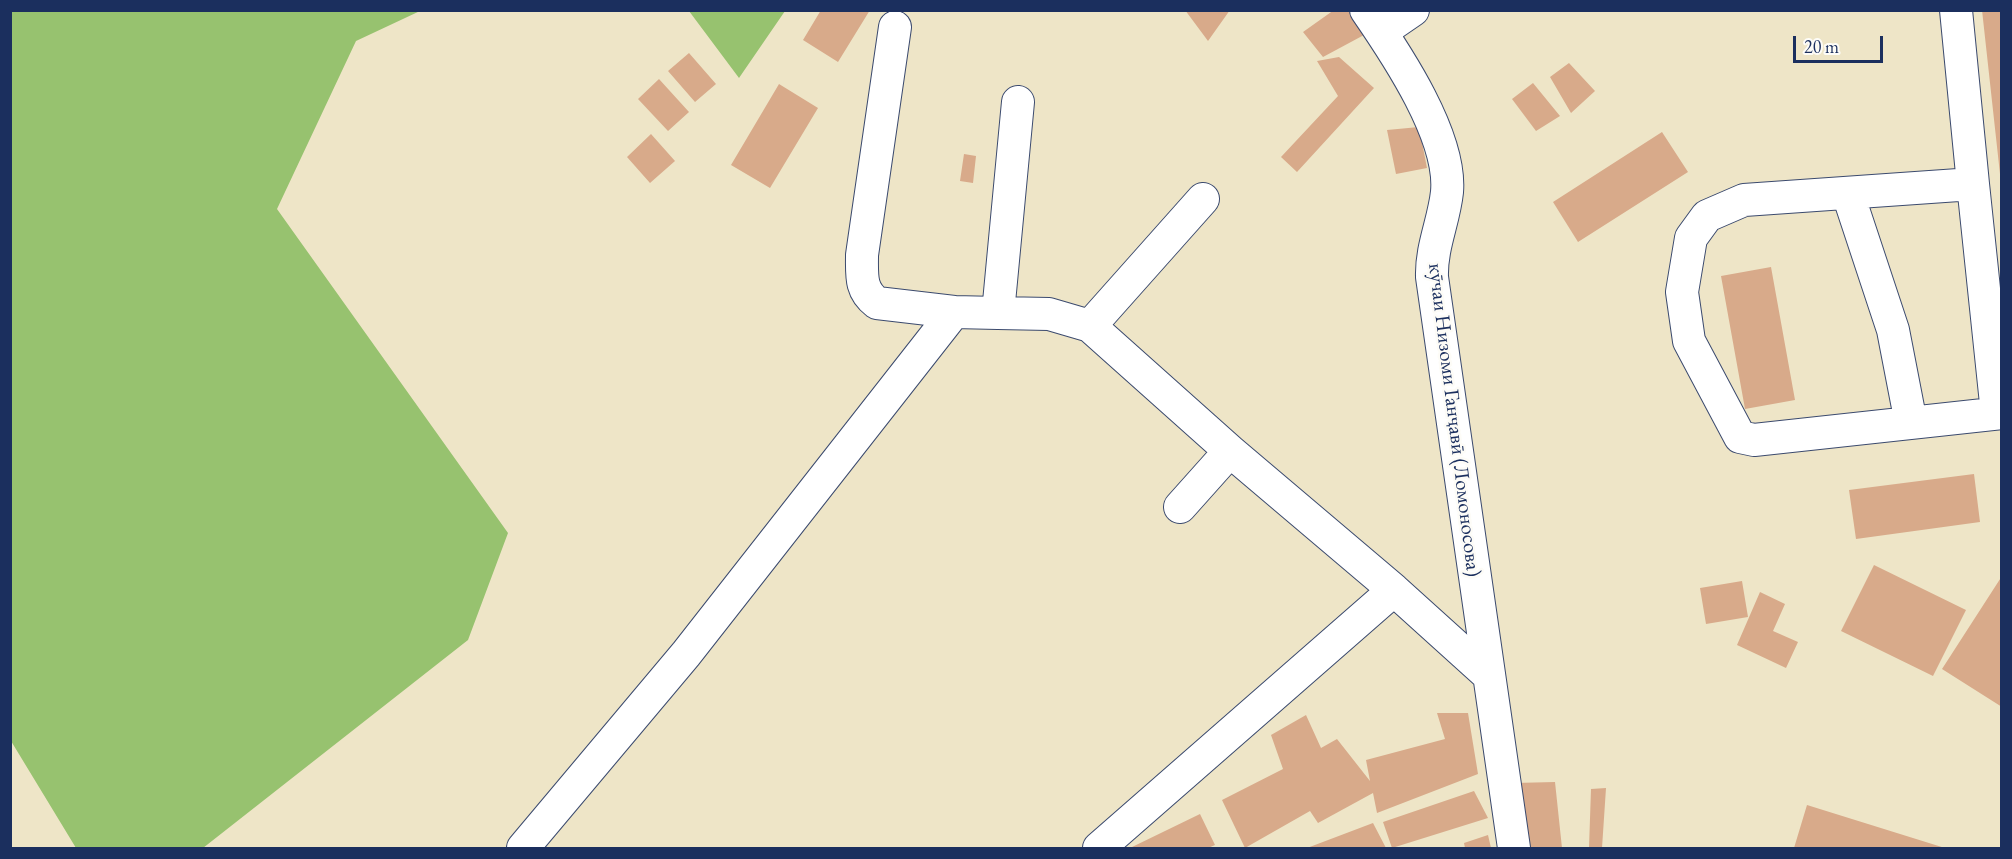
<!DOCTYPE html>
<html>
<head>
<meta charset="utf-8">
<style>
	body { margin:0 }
	#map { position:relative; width:2012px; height:859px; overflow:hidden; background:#eee5c7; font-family:"EB Garamond",serif }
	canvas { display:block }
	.frame { position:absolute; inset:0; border:12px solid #1b2f5e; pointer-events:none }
	.scale { position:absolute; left:1793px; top:36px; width:90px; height:27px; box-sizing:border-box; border:3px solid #1b2f5e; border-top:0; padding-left:8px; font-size:18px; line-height:21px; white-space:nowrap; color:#1b2f5e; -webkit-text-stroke:4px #fdfcf7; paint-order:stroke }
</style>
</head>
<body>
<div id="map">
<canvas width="2012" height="859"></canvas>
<div class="frame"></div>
<div class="scale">20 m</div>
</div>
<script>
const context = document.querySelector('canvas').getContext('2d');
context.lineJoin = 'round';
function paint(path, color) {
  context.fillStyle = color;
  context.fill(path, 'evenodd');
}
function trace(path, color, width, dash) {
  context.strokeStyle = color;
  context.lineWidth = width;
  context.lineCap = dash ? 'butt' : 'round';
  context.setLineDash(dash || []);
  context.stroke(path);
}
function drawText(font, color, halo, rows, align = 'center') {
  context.font = font + ' "EB Garamond",serif';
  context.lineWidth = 5;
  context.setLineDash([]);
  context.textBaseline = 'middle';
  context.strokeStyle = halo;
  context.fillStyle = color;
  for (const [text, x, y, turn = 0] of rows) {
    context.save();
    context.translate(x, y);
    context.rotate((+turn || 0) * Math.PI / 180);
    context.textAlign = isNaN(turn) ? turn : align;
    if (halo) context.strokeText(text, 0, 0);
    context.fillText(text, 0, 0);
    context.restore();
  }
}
paint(new Path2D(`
	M11 10 420 11 356 41 277 209 508 533 468 640 203 848H76L11 741Z
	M689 11H785L739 78Z`), '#97c26f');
paint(new Path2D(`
	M821 10H870L838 62 803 40Z
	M1185 10H1230L1208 41Z
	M1334 10H1347L1355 18 1364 35 1323 57 1303 32Z
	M1982 10H2002V173L2000 174Z
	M689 53 716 84 695 102 668 71Z
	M1339 57 1374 88 1297 172 1281 157 1338 96 1317 61Z
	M1569 63 1595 91 1571 113 1550 77Z
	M659 79 689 112 668 131 638 99Z
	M1533 83 1560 116 1536 131 1512 99Z
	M779 84 818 108 770 188 731 165Z
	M1419 127 1427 168 1396 174 1387 130Z
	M1662 132 1688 172 1578 242 1553 202Z
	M651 134 675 161 650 183 627 157Z
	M964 154 976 156 973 183 960 181Z
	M1771 267 1795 400 1745 409 1721 276Z
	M1974 474 1980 522 1856 539 1849 490Z
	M1874 565 1966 610 1933 676 1841 631Z
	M2002 576V707L1942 669Z
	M1742 581 1748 617 1706 624 1700 588Z
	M1760 592 1785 604 1773 631 1798 642 1786 668 1737 645Z
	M1437 713H1468L1478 774 1377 813 1373 793 1318 823 1310 811 1245 848 1222 800 1283 769 1271 735 1306 715 1321 748 1337 739 1370 781 1366 760 1445 739Z
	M1555 782 1562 848H1523L1514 783Z
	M1606 788 1602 848H1589L1591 789Z
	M1474 791 1488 818 1392 848 1383 822Z
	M1807 805 1945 848H1794Z
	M1200 814 1215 845 1208 848H1130Z
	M1373 823 1386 848H1307Z
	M1488 835 1491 848H1465L1464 843Z`), '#d8aa8a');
const minor = new Path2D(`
	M1366 10C1397 55 1452 137 1447 192 1444 221 1431 247 1432 277L1514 848
	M1956 10 1973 184
	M895 27 862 255C862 276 860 290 877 303L954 312
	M1381 32 1413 10
	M1848 194 1893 330 1911 423
	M998 313 1049 314 1090 326 1230 451 1394 590 1487 674
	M1090 326 1203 199
	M1997 413 1973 184 1744 200 1707 216 1691 238 1682 292 1689 341 1740 437 1754 440 2002 413
	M1180 507 1230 451
	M523 848 686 654 954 312 998 313 1018 102
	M1099 848 1394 590`);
trace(minor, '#3b4a6e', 34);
trace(minor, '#fff', 32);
drawText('21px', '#1b2f5e', '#fdfcf7', [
	["кӯчаи Низоми Ганҷавӣ (Ломоносова)",1454,420,83]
]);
</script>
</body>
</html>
